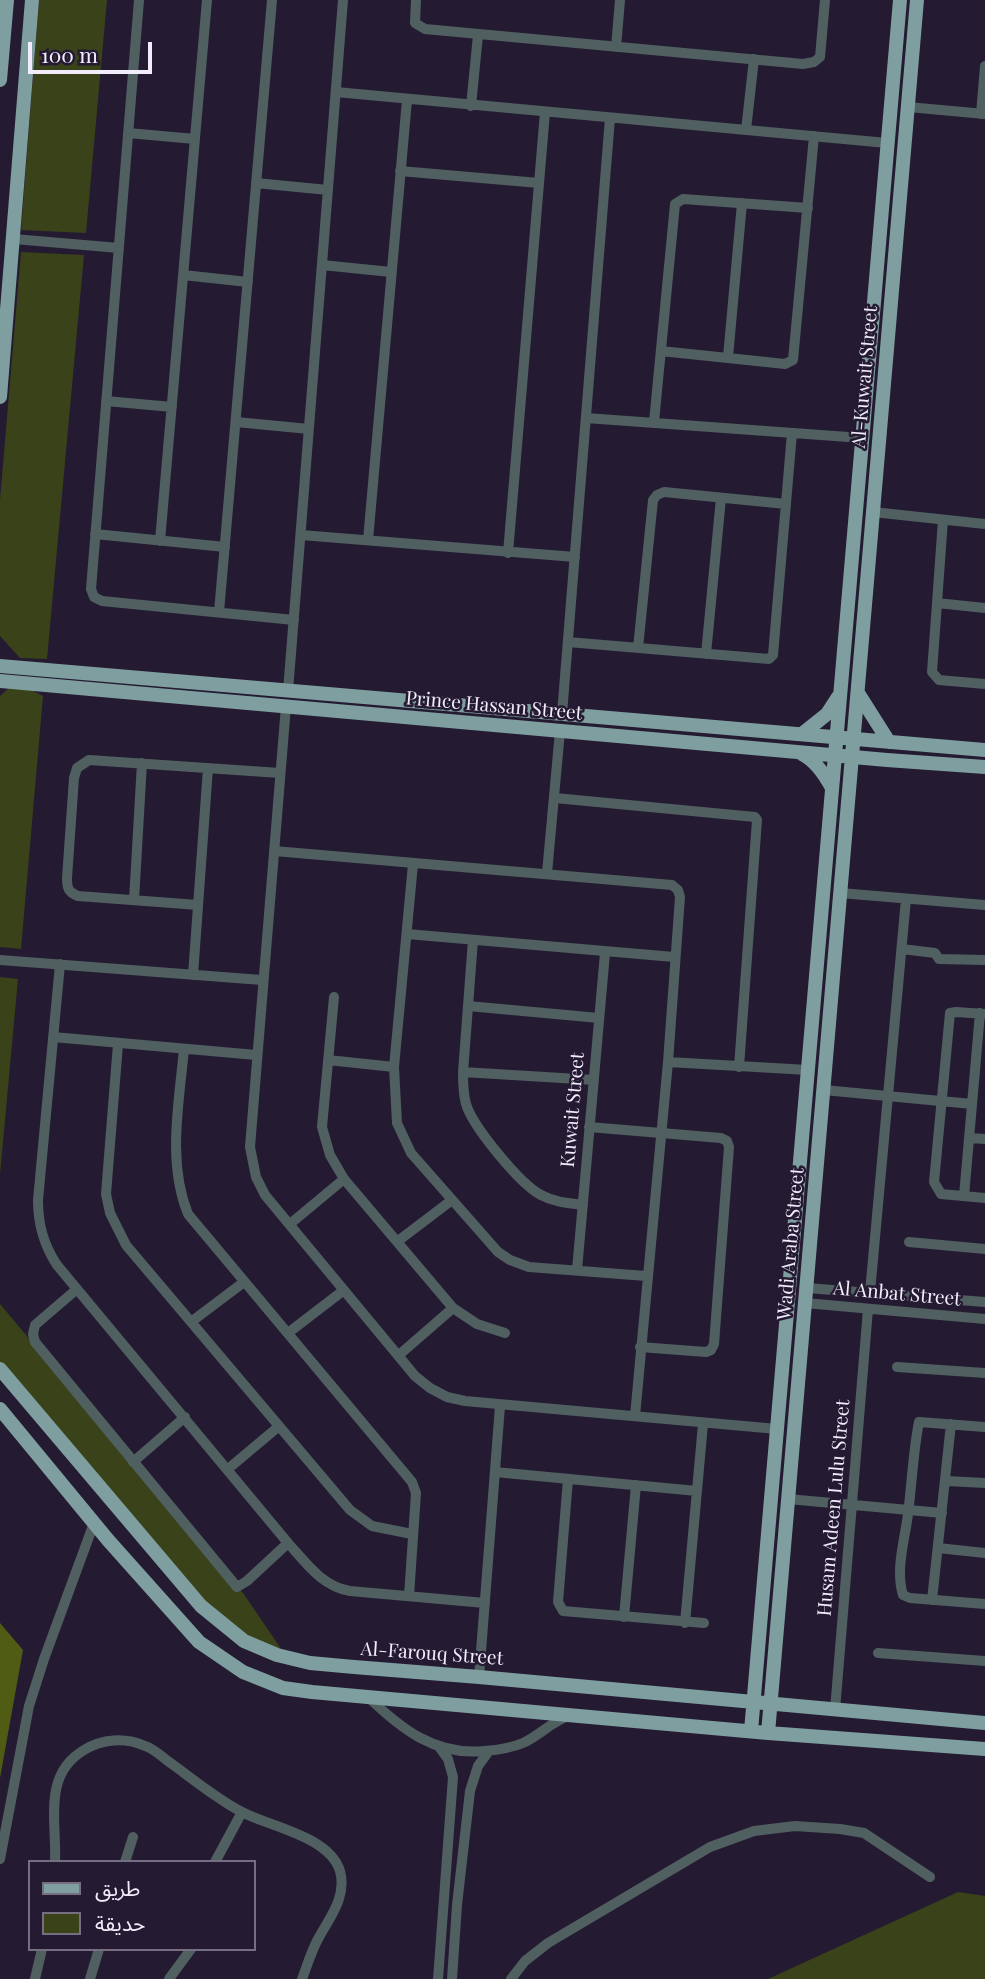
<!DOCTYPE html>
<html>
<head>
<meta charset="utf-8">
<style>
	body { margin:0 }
	#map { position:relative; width:985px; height:1979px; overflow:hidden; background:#241b32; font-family:"Playfair Display","Noto Sans Arabic",serif }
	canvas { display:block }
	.legend { position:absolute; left:28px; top:1860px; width:228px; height:91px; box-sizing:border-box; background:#241b32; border:2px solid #766f83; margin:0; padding:9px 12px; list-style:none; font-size:21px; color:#f2edfc }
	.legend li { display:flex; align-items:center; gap:14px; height:35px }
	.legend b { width:35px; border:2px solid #766f83 }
	.scale { position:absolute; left:28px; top:42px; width:124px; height:32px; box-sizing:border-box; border:4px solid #f2edfc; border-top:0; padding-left:9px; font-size:21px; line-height:24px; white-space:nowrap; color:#f2edfc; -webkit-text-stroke:5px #241b32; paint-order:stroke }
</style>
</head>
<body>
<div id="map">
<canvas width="985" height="1979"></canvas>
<ul class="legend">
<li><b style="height:9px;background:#7e9ea0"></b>طريق</li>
<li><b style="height:19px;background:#3a4219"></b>حديقة</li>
</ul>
<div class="scale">100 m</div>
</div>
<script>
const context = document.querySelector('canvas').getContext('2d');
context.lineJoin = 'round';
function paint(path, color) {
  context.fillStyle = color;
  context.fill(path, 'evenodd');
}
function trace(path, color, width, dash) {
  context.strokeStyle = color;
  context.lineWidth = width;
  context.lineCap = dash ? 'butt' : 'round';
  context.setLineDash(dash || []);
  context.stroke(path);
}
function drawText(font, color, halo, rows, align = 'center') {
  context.font = font + ' "Playfair Display",serif';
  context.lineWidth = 5;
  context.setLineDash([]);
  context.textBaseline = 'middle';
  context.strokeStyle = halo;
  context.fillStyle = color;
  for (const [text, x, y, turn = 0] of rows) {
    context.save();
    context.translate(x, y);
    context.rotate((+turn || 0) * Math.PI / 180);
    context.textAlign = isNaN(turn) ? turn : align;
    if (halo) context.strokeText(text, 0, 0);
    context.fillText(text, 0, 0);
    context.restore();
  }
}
paint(new Path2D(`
	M39 0H107L86 233 21 230Z
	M21 252 84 255 47 659 20 658 0 636V500Z
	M16 682 43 696 21 949 0 947V696Z
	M0 977 18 979 0 1174Z
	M0 1304 243 1593 286 1656 214 1619 0 1365Z
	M958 1892 985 1896V1979H768Z`), '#3a4219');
paint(new Path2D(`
	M0 1623 23 1650 0 1778Z`), '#505c13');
trace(new Path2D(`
	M139 0 91 589 94 597 102 601 294 620
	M416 0 415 23 425 29 803 64 814 62 820 57 825 0
	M616 47 620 0
	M336 92 887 143
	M471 106 478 35
	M908 107 985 114
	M981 114 985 66
	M746 130 754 59
	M128 133 195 139
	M400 171 539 183
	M256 183 328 190
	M14 239 119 248
	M322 265 391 272
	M183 275 248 282
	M661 351 785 364 793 360 814 136
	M728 357 742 203
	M106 401 172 407
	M586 418 862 438
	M236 422 309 429
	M654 422 675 204 683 199 808 208
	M873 512 985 524
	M943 520 932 672 939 680 985 684
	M95 534 225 547
	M301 535 575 557
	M368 540 407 100
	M160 541 207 0
	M508 553 545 112
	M937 603 985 608
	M219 612 272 0
	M568 642 769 659 773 655 792 433
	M638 648 653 500 657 495 664 492 786 504
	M706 654 721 498
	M288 691 343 0
	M286 706 250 1147 256 1177 265 1195 415 1376 430 1388 447 1397 465 1401 777 1429
	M562 714 610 118
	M555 798 755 817 757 820 739 1067
	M274 851 672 885 678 890 680 897 668 1062 635 1416
	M413 864 394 1067 397 1123 411 1153 498 1252 510 1260 529 1267 646 1276
	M547 873 560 731
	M840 893 985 905
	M134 900 142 763
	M198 905 78 896C68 892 67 888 67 878L74 778 77 768 89 760 280 773
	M407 934 674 957
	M473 940 463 1072C463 1083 463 1093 466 1104 473 1127 520 1184 541 1195 554 1202 568 1203 583 1205
	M902 949 935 953 939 959 985 960
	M0 960 262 980
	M60 964 38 1200C38 1224 43 1244 57 1265L288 1543C307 1564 322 1586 350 1591L485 1603
	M193 975 208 768
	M334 997 322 1127 330 1155 344 1179 453 1308 477 1324 505 1333
	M468 1006 599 1018
	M985 1014 956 1012 950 1013 934 1182 941 1194 985 1198
	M53 1037 256 1055
	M118 1044 106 1194 110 1213 126 1245 350 1510 372 1526 412 1534
	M184 1049C179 1104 167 1162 188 1214L412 1482 416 1493 409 1596
	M328 1060 394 1067
	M668 1062 808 1070
	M463 1072 594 1080
	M824 1090 972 1104
	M589 1127 721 1138 727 1141 729 1147 714 1344 711 1350 706 1352 640 1347
	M970 1138 985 1139
	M964 1196 980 1013
	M290 1224 344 1179
	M398 1241 452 1200
	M909 1242 985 1249
	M577 1270 605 953
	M807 1288 985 1302
	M77 1289 35 1325 33 1334 35 1342 237 1587 247 1581 288 1543
	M870 1292 906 899
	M805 1303 985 1319
	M191 1322 244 1282
	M288 1333 344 1290
	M399 1355 453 1308
	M897 1367 985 1373
	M985 1427 919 1422C913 1452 912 1483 908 1514 905 1539 895 1570 903 1595L910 1598 985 1604
	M133 1462 185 1417
	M228 1469 278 1427
	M495 1472 697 1491
	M568 1479 558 1602 563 1611 704 1623
	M947 1481 985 1483
	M788 1499 942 1513
	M938 1548 985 1553
	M932 1600 951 1424
	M624 1617 636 1485
	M685 1623 703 1424
	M878 1653 985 1661
	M479 1677 500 1406
	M367 1696C401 1729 435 1756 485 1751 498 1750 511 1748 523 1743 539 1736 552 1721 569 1716
	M835 1710 868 1309
	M0 1859 29 1706 44 1659 94 1523
	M55 1862C57 1822 42 1775 84 1750 102 1739 125 1737 145 1746 155 1749 163 1758 172 1764 194 1780 217 1799 242 1812 270 1827 329 1836 340 1871 347 1897 330 1917 318 1939 311 1952 307 1966 302 1979
	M125 1862 133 1837
	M215 1862 242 1812
	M35 1979 42 1949
	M90 1979 99 1949
	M169 1979 191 1949
	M438 1979 453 1777 448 1759 440 1748
	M452 1979 457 1905 470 1791 478 1766 489 1751
	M511 1979 525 1961 548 1943 710 1847 754 1831 795 1826 840 1829 864 1833 930 1877`), '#505f60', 10);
trace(new Path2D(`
	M0 80 7 0
	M0 397 32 0
	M0 666 985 750
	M0 681 887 760 985 767
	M858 693 889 742
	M802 734 827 714 838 697
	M802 754C816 761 825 775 832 788
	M0 1369 201 1606 244 1641 277 1655 310 1663 354 1667 479 1677 985 1723
	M0 1409 108 1540 199 1642 243 1672 283 1688 312 1692 768 1733 985 1749
	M751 1731 900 0
	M768 1733 917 0`), '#7e9ea0', 14);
drawText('19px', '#f2edfc', '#241b32', [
	["Al-Kuwait Street",865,377,-85],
	["Prince Hassan Street",494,706,5],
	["Kuwait Street",573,1110,-85],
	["Wadi Araba Street",791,1244,-85],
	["Al Anbat Street",897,1294,5],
	["Husam Adeen Lulu Street",834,1508,-85],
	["Al-Farouq Street",432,1654,4]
]);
</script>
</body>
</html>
